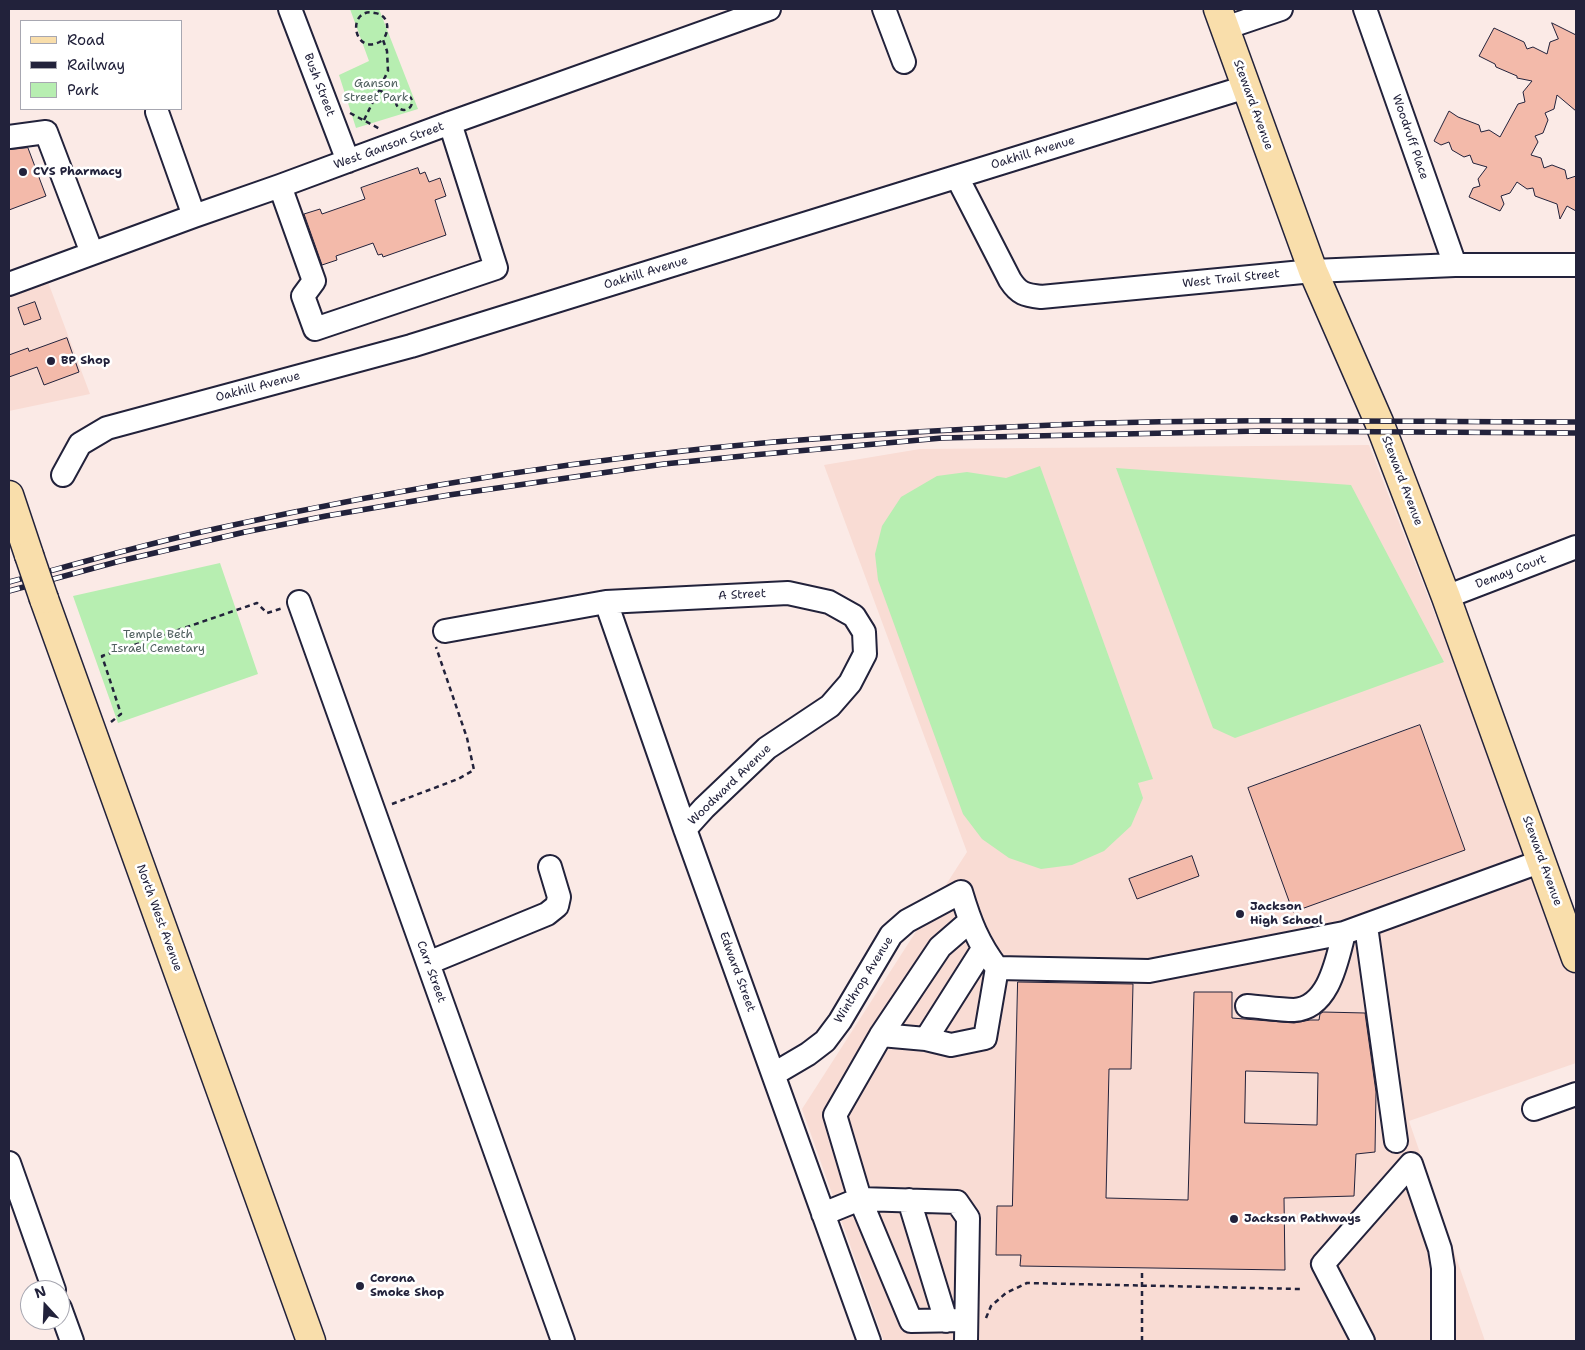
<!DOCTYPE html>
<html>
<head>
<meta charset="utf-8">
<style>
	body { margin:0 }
	#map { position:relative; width:1585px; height:1350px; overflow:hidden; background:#fbeae6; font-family:"Shantell Sans",sans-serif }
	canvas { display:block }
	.frame { position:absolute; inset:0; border:10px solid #22223b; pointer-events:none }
	.legend { position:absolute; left:20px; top:20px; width:162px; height:90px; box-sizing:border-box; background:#fff; border:1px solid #a7a7b1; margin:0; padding:6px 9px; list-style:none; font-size:15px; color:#22223b }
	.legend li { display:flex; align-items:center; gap:10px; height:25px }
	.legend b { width:25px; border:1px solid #a7a7b1 }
	.north { position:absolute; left:20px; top:1280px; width:50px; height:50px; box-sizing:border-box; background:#fff; border:1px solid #a7a7b1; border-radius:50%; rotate:340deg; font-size:14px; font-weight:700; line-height:20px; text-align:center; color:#22223b }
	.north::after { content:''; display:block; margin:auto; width:18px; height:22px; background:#22223b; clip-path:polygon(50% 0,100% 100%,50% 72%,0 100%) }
</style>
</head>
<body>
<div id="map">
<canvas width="1585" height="1350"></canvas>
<div class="frame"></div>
<ul class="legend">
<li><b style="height:6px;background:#f9deab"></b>Road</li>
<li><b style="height:6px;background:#22223b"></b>Railway</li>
<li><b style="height:14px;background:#b7eeb1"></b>Park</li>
</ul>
<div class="north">N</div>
</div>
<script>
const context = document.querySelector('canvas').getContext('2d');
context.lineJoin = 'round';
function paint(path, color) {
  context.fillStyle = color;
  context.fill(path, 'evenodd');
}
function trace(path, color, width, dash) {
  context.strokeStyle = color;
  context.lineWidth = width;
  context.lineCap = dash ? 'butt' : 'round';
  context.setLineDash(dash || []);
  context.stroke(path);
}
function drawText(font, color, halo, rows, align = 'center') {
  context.font = font + ' "Shantell Sans",sans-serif';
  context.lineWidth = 5;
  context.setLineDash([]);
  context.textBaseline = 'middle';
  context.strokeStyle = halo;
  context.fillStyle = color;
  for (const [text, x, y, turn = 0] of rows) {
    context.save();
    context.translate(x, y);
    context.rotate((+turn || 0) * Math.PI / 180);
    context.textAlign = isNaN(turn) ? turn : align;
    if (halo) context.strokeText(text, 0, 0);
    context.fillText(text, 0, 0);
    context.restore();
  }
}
paint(new Path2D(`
	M48 282 90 394 9 411V297Z
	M1369 445 1576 976V1063L1409 1121 1485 1341H884L802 1109 967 852 824 465 920 449Z`), '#f9dcd4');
paint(new Path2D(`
	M350 9H379L418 109 356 128 339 75 369 61Z
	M1040 466 1153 779 1138 783 1143 798 1131 826 1104 851 1072 865 1041 869 1009 858 982 839 963 814 878 580 875 554 882 526 901 497 937 476 967 472 1006 478Z
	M1116 468 1351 485 1444 662 1235 738 1213 728Z
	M220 563 258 674 118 723 73 596Z`), '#b7eeb1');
const building = new Path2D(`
	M1552 23 1576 35V111L1557 95 1554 109 1545 113 1548 120 1543 133 1535 136 1538 142 1531 155 1541 158 1544 168 1552 165 1565 170 1567 179 1576 176V211L1567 206 1560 219 1557 204 1535 196 1533 188 1527 189 1517 182 1510 193 1501 196 1504 204 1500 211 1469 197 1473 188 1480 186 1478 179 1487 167 1473 163 1470 155 1464 157 1452 150 1449 142 1441 145 1434 141 1449 111 1458 117 1479 125 1481 132 1489 130 1500 137 1518 104 1525 102 1523 92 1532 81 1517 78V76L1496 67 1495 64 1479 56 1494 28 1524 42 1527 49 1533 47 1547 54 1550 42 1558 39Z
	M28 148 46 196 9 210V150Z
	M418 168 420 174 425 172 429 182 440 178 446 196 435 200 446 235 383 257 382 254 378 255 373 243 336 256 337 260 322 265 304 214 320 209 322 214 365 199 361 188Z
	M35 302 41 319 24 325 18 308Z
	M67 338 79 372 44 385 37 367 9 377V355L28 348 29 351Z
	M1420 725 1465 850 1293 912 1248 788Z
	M1192 856 1199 876 1137 899 1129 879Z
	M1018 982 1133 984 1131 1069H1109L1106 1198 1188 1200 1194 992H1232V1018L1294 1023 1310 1020H1319L1320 1014 1323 1012 1365 1013 1376 1092 1375 1152 1356 1154 1354 1196 1284 1198 1285 1270 1020 1266 1021 1255H996L997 1206H1012ZM1246 1071 1318 1073 1317 1125 1245 1123Z`);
paint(building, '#f3baaa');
trace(building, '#22223b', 1);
const minor = new Path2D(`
	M290 9 348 161
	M884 9 904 62
	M1365 9 1455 265
	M1225 28 1281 9
	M157 112 194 216
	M9 137 46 132 92 253
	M957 177 1010 280C1019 294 1025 295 1041 297L1313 271 1455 265H1576
	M280 186 314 281 303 296 315 329 496 268 450 123
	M9 284 194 216 280 186 450 123 769 9
	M63 475 80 444 107 428 411 346 1246 87
	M1446 597 1576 547
	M299 602 563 1341
	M606 602 685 829 869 1341
	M445 631 606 602 788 593 829 602 854 616 864 632 865 654 850 683 830 706 767 748 704 808 685 829
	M1366 926 1396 1141
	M428 963 547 914 557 906 559 897 550 867
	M1247 1006C1262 1007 1279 1010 1294 1010 1329 1008 1337 960 1344 933
	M881 1035 926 1039 951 1045 985 1038 997 968
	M926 1039 983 949
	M774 1074 808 1054 825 1041 840 1021 891 935 907 921 961 892C970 922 978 943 997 968L1149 971 1344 933 1542 861
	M1534 1109 1576 1094
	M9 1163 54 1290
	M909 1200 946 1321
	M823 1214 860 1199 911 1321 966 1320
	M60 1308 72 1341
	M966 1341 968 1218 957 1202 860 1199 835 1115 881 1035 940 947 970 921
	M1363 1341 1323 1264 1411 1164 1440 1249 1443 1268V1341`);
const major = new Path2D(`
	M1218 9 1313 271 1379 422 1446 597 1576 958
	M9 495 29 555
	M44 599 311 1341`);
trace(minor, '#22223b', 26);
trace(major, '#22223b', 31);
trace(new Path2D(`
	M370 86 396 98
	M396 102a8 8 0 1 1 16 0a8 8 0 1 1-16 0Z
	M350 113 380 129
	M364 120 388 71 387 51 383 40C390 30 389 15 375 13 345 6 353 60 383 40
	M111 722 121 714 102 656 257 603 267 613 283 608
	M392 804 458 779 474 770 467 738 436 647
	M986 1318 991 1306 1006 1293 1027 1283 1300 1289
	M1142 1341V1272`), '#22223b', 2.5, [5, 4]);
trace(minor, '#fff', 22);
trace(major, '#f9deab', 28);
const rail = new Path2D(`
	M9 582C80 563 152 542 224 527 405 487 589 458 774 442 874 434 975 428 1076 424 1242 418 1409 422 1576 422
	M9 591 120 561 245 532 326 516 449 495 664 464 753 455 942 438 1259 431 1576 433`);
trace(rail, '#22223b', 5.5);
trace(rail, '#fff', 4, [11]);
const majorBridge = new Path2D(`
	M29 555 44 599`);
trace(majorBridge, '#22223b', 31, []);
trace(majorBridge, '#f9deab', 28);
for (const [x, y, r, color] of [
	[23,172,5,"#22223b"],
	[51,361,5,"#22223b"],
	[1240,914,5,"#22223b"],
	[1234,1219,5,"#22223b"],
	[360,1286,5,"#22223b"]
]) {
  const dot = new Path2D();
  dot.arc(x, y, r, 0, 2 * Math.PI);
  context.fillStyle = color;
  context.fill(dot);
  trace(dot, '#fff', 2);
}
drawText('12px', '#4f5f5e', '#fff', [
	["Ganson",376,84],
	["Street Park",376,98],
	["Temple Beth",158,635],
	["Israel Cemetary",158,649]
]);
drawText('12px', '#22223b', '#fff', [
	["Bush Street",319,85,69],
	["Steward Avenue",1253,105,70],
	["Woodruff Place",1410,137,71],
	["West Ganson Street",389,146,-20],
	["Oakhill Avenue",1033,153,-17],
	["Oakhill Avenue",646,273,-17],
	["West Trail Street",1231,279,-6],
	["Oakhill Avenue",258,387,-15],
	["Steward Avenue",1402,481,69],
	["Demay Court",1511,572,-21],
	["A Street",742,595,-3],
	["Woodward Avenue",730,785,-44],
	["Steward Avenue",1542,861,70],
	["North West Avenue",159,918,70],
	["Carr Street",431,972,70],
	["Edward Street",737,972,70],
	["Winthrop Avenue",864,980,-58]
]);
drawText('bold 12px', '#22223b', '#fff', [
	["CVS Pharmacy",33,172],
	["BP Shop",61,361],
	["Jackson",1250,907],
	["High School",1250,921],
	["Jackson Pathways",1244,1219],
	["Corona",370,1279],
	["Smoke Shop",370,1293]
], 'left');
</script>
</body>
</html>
